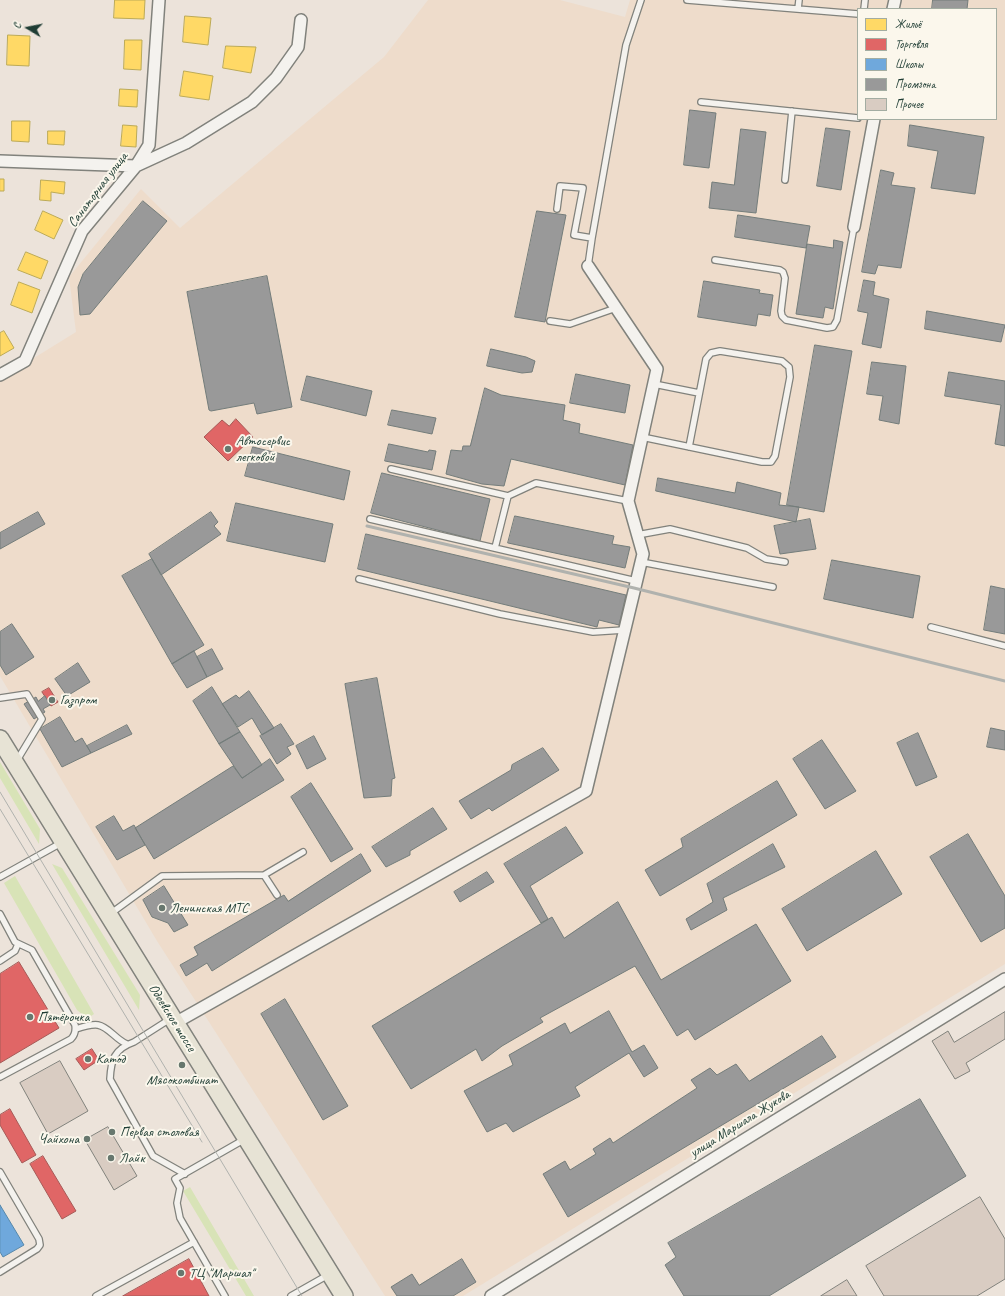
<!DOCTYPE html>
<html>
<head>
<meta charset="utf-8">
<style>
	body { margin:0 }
	#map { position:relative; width:1005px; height:1296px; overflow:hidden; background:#ece3da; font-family:Caveat,sans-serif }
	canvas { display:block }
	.legend { position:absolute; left:857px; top:8px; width:140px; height:112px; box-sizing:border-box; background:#fbf7ec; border:1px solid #a3ada2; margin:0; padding:5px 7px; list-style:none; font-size:12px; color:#1f3d34 }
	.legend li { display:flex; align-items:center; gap:8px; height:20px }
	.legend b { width:20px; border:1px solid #a3ada2 }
	.north { position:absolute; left:8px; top:8px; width:40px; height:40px; -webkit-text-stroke:3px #fbf7ec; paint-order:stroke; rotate:280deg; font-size:11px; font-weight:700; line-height:16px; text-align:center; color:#1f3d34 }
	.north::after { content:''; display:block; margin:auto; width:14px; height:18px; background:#1f3d34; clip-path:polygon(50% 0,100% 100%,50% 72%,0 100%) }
</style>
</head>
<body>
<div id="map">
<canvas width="1005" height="1296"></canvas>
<ul class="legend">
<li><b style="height:11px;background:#ffd966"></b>Жильё</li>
<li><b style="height:11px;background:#e06666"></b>Торговля</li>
<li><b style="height:11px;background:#6fa8dc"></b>Школы</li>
<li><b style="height:11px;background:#999"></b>Промзона</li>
<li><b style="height:11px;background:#d9ccc2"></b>Прочее</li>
</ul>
<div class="north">С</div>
</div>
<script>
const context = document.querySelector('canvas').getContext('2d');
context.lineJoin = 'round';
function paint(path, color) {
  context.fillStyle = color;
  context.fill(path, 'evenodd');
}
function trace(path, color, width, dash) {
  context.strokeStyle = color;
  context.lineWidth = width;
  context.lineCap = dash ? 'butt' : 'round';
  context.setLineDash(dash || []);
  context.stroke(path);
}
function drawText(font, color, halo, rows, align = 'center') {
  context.font = font + ' Caveat,sans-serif';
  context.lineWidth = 4;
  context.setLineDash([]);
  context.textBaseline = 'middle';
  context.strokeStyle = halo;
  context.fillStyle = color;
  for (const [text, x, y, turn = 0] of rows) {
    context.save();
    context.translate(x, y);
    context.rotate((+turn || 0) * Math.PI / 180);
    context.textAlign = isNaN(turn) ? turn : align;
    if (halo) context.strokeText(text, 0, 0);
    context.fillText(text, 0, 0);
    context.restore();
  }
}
paint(new Path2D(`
	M428 0H560L625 17 630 0H1005V964L463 1296H385L157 941 0 676V379L76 332 69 277 141 189 180 228 384 57ZM858 9H996V119H858Z`), '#eedccb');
paint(new Path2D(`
	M0 762 40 829 39 844 0 778Z
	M52 864 62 868 140 995 139 1010Z
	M15 876 94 1014 91 1016 83 1015 77 1010 4 883Z
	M190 1187 254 1296H246L183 1191Z`), '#d8e3b7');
const homes = new Path2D(`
	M115 0H145L144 19 114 18Z
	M185 16 211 18 208 45 183 42Z
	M8 35 30 36 29 66 7 65Z
	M125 40H142L141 70 124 69Z
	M226 46 256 47 251 73 223 68Z
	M184 71 213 76 209 100 180 96Z
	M120 89 138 90 137 107 119 106Z
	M12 121H30L29 142 12 141Z
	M123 125 137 126 136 147 121 146Z
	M48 131H65L64 145 48 144Z
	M0 179H4V191H0Z
	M41 180 65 182 64 194 51 192V201L40 200Z
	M43 211 63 220 54 239 35 230Z
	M26 252 48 261 41 279 18 270Z
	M19 282 40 290 32 313 11 305Z
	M4 331 14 348 0 356V333Z`);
paint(homes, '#ffd966');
trace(homes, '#bcaa57', 1);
const shops = new Path2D(`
	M236 419 253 437 228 461 204 437 222 420 229 426Z
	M49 688 58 702 51 706 42 692Z
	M19 962 59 1028 0 1063V974Z
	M92 1049 99 1060 84 1070 76 1059Z
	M10 1109 36 1155 22 1163 0 1125V1115Z
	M43 1156 76 1211 62 1219 30 1164Z
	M189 1259 209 1296H123Z`);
paint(shops, '#e06666');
trace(shops, '#a65a57', 1);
const schools = new Path2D(`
	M0 1205 24 1245 3 1257 0 1252Z`);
paint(schools, '#6fa8dc');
trace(schools, '#5788aa', 1);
const industry = new Path2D(`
	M933 0H968L967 9H932Z
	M690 110 716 113 709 168 684 165Z
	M910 125 984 137 975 194 931 188 938 151 908 146Z
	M826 128 850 131 841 190 817 186Z
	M741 129 766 132 756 213 709 208 712 182 734 185Z
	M881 170 894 173 891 185 915 188 901 268 878 265 875 274 862 272Z
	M143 201 167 221 90 314 80 315 78 287 83 274Z
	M537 211 566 215 545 322 515 317Z
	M738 215 810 226 806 248 735 237Z
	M834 240 843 242 833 309 825 307 823 318 796 314 807 244 833 248Z
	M267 276 292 407 257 414 254 403 211 411 209 410 187 292Z
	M864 280 875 282 873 295 889 299 881 348 862 344 868 313 858 311Z
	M704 281 760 290 759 293 773 295 770 316 758 314 756 326 698 317Z
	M927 311 1005 325 1001 342 925 329Z
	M815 345 852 351 824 512 787 505Z
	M491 349 526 357 535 361 532 372 522 373 487 366Z
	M872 362 906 366 899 424 879 420 883 396 867 394Z
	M949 372 1005 381V446L995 444 1001 405 945 396Z
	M576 374 630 385 625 413 570 403Z
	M307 376 372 391 366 416 301 400Z
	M485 388 501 395 565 405 563 420 580 424 579 433 633 445 625 485 511 459 504 486 482 484 446 474 451 450 462 451 463 446H470Z
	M392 410 436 418 432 434 388 425Z
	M389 444 428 452 429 450 436 451 432 470 385 461Z
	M253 447 350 471 344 500 245 476Z
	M382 473 490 499 480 541 371 513Z
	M658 478 735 493 737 482 781 493 779 505 799 507 796 522 656 491Z
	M236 503 333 524 325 562 227 541Z
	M38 512 45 524 0 549V533Z
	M211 512 218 522 214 526 221 534 161 575 149 554Z
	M515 516 614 536 612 544 630 547 625 568 508 543Z
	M810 519 816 549 780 554 774 526Z
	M366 534 626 595 619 625 599 620 597 627 358 569Z
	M152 559 204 645 172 664 122 576Z
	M832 560 920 576 913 618 824 599Z
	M991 586 1005 589V634L984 630Z
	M12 624 34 657 6 675 0 665V632Z
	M212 649 223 669 207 677 197 657Z
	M194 651 207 677 187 688 172 664Z
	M78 663 90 682 67 696 55 679Z
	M377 678 395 778 392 779 391 796 364 798 345 684Z
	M212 687 240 732 219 744 193 701Z
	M249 691 274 728 262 735 252 718 238 727 222 704 236 695 239 698Z
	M45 696 50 705 43 709 45 712 34 719 24 704 36 697 38 701Z
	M60 717 75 742 82 738 91 753 62 767 40 729Z
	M281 724 294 744 287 747 291 754 277 764 260 736Z
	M127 725 132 734 91 753 87 746Z
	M991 728 1005 731V750L987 747Z
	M240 732 262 765 242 778 219 744Z
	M918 733 937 777 916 786 897 743Z
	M314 736 326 759 307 769 296 746Z
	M822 740 856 791 825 809 793 759Z
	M543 748 559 770 492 811 489 808 471 819 459 801 511 770 512 765Z
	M270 759 284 780 154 859 135 828 233 766 242 778Z
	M777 781 797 815 660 896 645 870 683 847 681 839Z
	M311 783 353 849 331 862 291 797Z
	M433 808 447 829 410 851V855L386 867 372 847Z
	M114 816 123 831 134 825 145 845 117 860 96 827Z
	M566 827 583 853 530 886 548 919 541 923 504 864Z
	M968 834 1005 896V928L981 942 930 857Z
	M773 844 785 867 723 898 727 910 691 930 686 919 713 902 707 884Z
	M876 851 902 894 807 951 782 909Z
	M361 854 371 871 212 971 207 963 186 976 180 965 198 955 194 947 284 895 288 901Z
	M487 872 494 882 460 902 454 892Z
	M164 886 188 925 174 932 168 923 152 917 143 900Z
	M618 902 661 980 756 924 791 981 695 1040 688 1029 677 1036 635 966 540 1018 543 1022 502 1046 482 1061 476 1049 411 1089 372 1026 552 917 564 938Z
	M285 999 348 1106 323 1120 261 1014Z
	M609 1011 632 1052 644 1045 658 1068 644 1077 629 1053 575 1087 580 1096 513 1132 506 1123 487 1132 464 1091 513 1065 509 1055 565 1023 570 1033Z
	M822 1036 836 1057 568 1217 543 1174 565 1161 570 1170 596 1154 593 1149 610 1138 613 1143 697 1088 691 1080 710 1068 717 1075 736 1064 749 1081Z
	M920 1099 966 1176 769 1296H684L665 1265 676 1257 668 1243Z
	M462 1259 476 1282 453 1296H397L391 1287 412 1274 419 1285Z`);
paint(industry, '#999');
trace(industry, '#747d7b', 1);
const building = new Path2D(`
	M1005 1012V1039L966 1063 970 1071 955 1079 932 1041 948 1031 954 1042Z
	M60 1061 88 1111 48 1134 20 1083Z
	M108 1127 137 1176 114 1190 85 1140Z
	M980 1197 1005 1239V1279L977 1296H884L866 1266Z
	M847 1280 857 1296H821Z`);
paint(building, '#d9ccc2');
trace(building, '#81827c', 1);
const lane = new Path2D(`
	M687 0 858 14
	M798 9 799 0
	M864 9 865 0
	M701 102 858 118
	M785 180 792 111
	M557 209 560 186 583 188 574 235 592 238 588 266
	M592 238 626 45 641 0
	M715 260 780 270 783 272 785 278 781 311 782 316 786 320 827 328 833 327 837 320 854 227
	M550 321 570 324 616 308
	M654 384 699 393
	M642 437 762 462H771L775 456 790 377 789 367 782 361 720 351 711 353 706 359 689 447
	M391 469 508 496
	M370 519 636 581
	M637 535 670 529 747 548 766 559 785 562
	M495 548 508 496 536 483 628 501
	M641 562 773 587
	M359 579 500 614 593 632 624 630
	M931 627 1005 646
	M0 698 27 694 42 719 16 762
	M264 875 303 852
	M0 877 61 843
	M0 914 15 942 32 950 75 1025C76 1031 75 1035 71 1039L0 1077
	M110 914 162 876 264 875 277 895
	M0 961 15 951 18 944
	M170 1019 134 1042C114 1049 111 1060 110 1079L153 1156 185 1174
	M76 1029C82 1027 91 1024 98 1025 109 1027 116 1040 127 1044
	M0 1172 39 1239 40 1245 37 1249 0 1272
	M96 1296 194 1242
	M225 1296 180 1218 177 1203 180 1188 175 1179 245 1139
	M291 1296 328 1275`);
const street = new Path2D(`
	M893 9 895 0
	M0 161 136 166 186 143 252 102 276 78 298 47 301 20
	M854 227 874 119
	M0 375 25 361 82 231 136 166 149 145 159 0
	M175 1023 586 791 643 554 628 501 657 369 588 266
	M491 1296 1005 979`);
const primary = new Path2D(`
	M0 739 344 1296`);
trace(lane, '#81827c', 8);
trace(street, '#81827c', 14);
trace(primary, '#81827c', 20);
trace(lane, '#f4f2ee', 5.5);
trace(street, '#f4f2ee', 11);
trace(primary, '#e7e3d5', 17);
trace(new Path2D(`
	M0 792 302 1296
	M0 809 202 1142`), '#b0b2ae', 1);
trace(new Path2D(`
	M367 526 634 588 1005 681`), '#b0b2ae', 3);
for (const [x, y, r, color] of [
	[228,449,4,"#67776e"],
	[52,700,4,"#67776e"],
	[162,908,4,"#67776e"],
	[30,1017,4,"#67776e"],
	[88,1059,4,"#67776e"],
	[182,1065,4,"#67776e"],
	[112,1132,4,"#67776e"],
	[87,1139,4,"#67776e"],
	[111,1158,4,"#67776e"],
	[181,1273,4,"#67776e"]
]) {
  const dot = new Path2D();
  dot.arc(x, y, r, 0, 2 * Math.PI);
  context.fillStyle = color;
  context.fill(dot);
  trace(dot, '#fbf7ec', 1.5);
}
drawText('14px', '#1f3d34', '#fbf7ec', [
	["Санаторная улица",98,190,-53],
	["Одоевское шоссе",172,1018,58],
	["улица Маршала Жукова",740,1124,-32]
]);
drawText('14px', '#1f3d34', '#fbf7ec', [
	["Автосервис",236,441],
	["легковой",236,457],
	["Газпром",60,700],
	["Ленинская МТС",170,908],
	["Пятёрочка",38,1017],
	["Катод",96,1059],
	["Мясокомбинат",182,1080,"center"],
	["Первая столовая",120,1132],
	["Чайхона",79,1139,"right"],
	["Лайк",119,1158],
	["ТЦ \"Маршал\"",189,1273]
], 'left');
</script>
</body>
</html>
